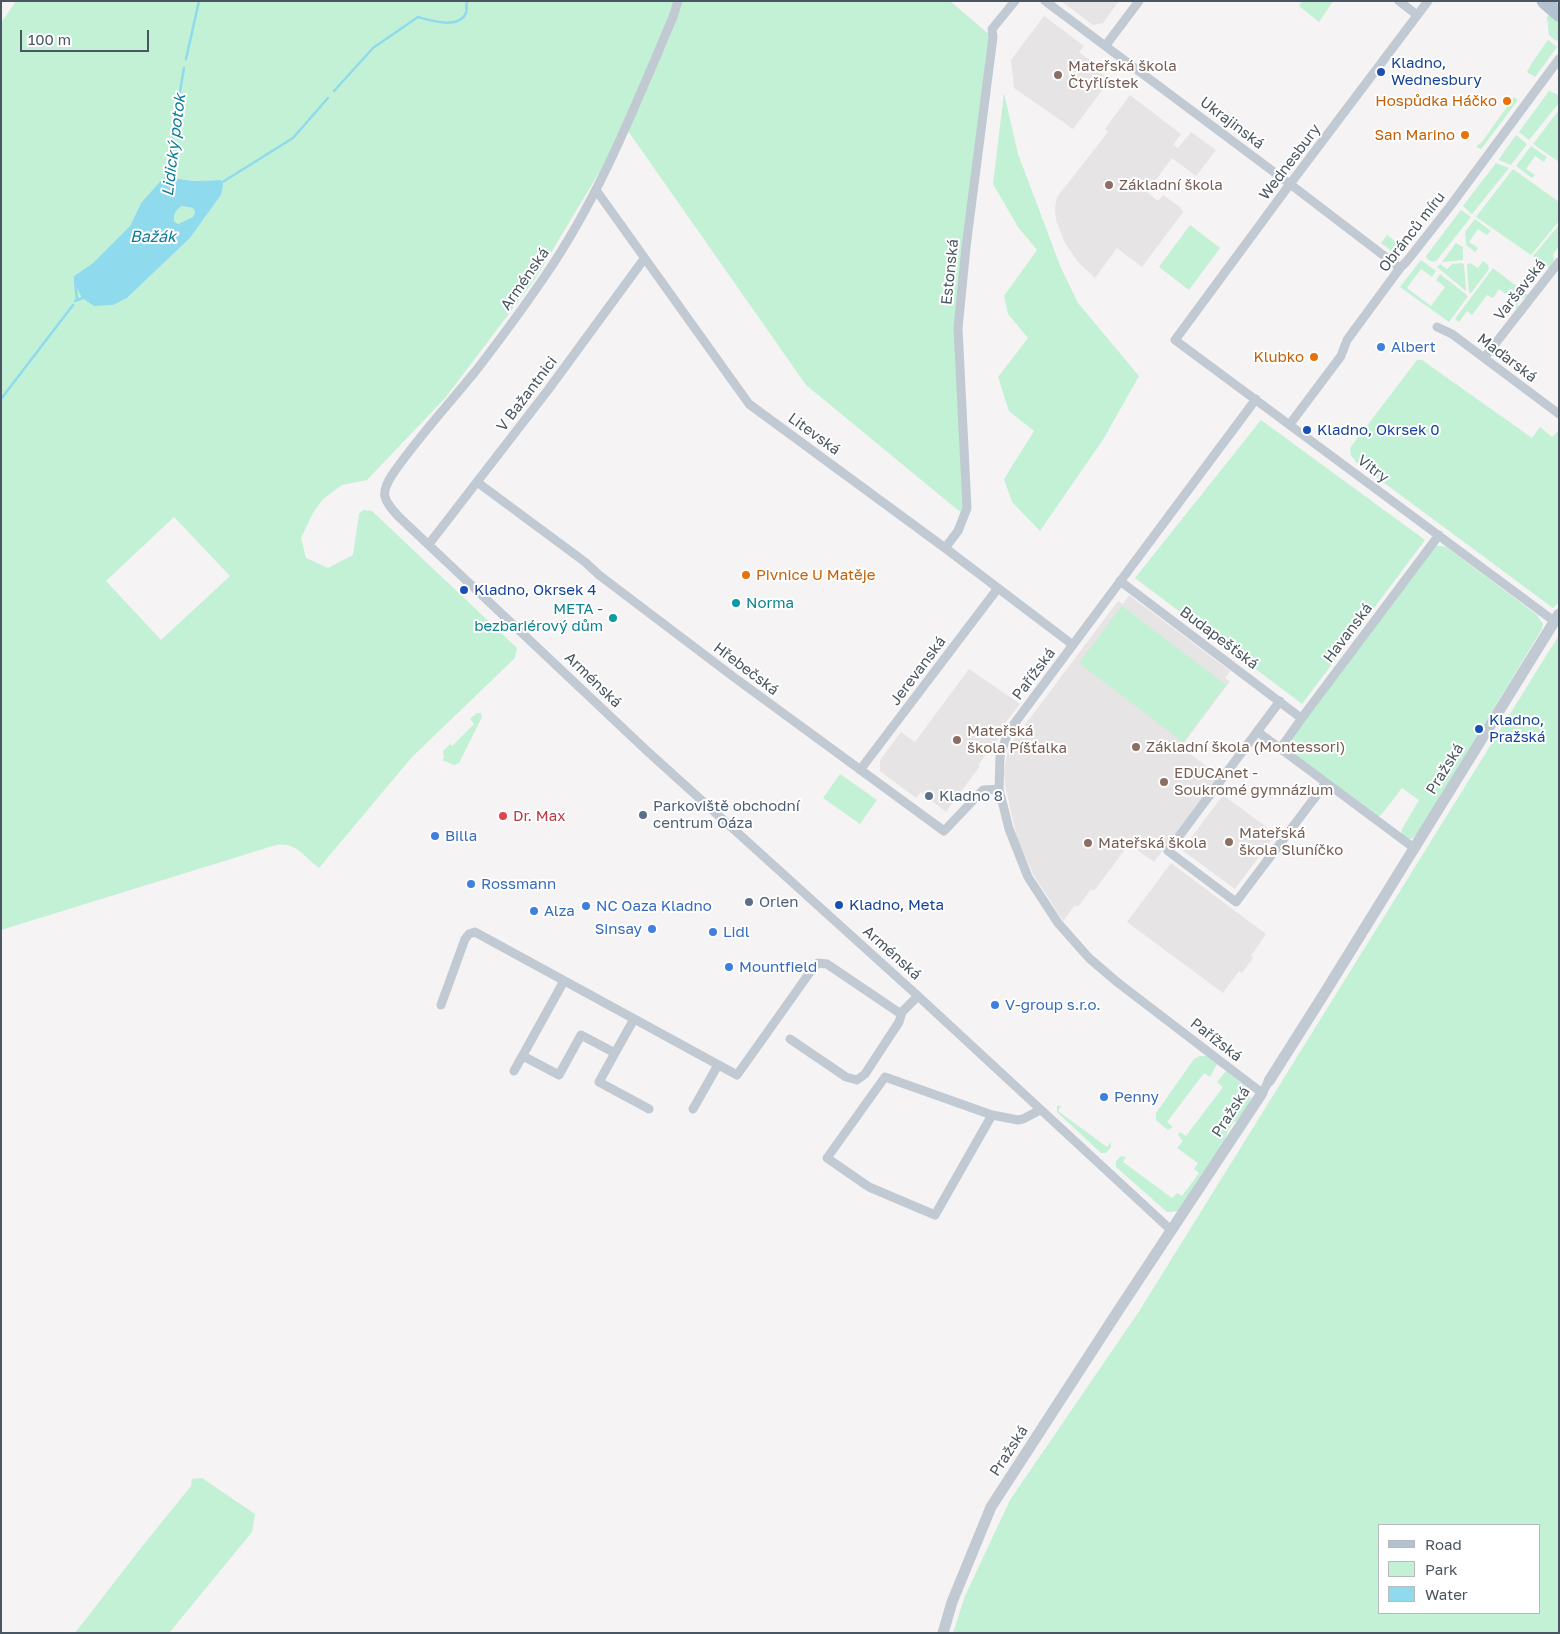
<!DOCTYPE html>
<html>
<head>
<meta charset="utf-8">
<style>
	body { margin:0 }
	#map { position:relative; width:1560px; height:1634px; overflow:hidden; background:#f5f3f3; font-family:"Golos Text",sans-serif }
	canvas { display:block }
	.frame { position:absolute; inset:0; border:2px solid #4a5661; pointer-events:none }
	.legend { position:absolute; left:1378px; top:1524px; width:162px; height:90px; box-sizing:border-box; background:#fff; border:1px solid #b7bbc0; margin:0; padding:6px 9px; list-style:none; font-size:15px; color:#4a5661 }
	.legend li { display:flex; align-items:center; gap:10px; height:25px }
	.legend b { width:25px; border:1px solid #b7bbc0 }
	.scale { position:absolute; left:20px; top:30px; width:129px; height:22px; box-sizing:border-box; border:2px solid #4a5661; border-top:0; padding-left:6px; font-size:15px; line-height:18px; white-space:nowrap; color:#4a5661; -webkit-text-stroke:4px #fff; paint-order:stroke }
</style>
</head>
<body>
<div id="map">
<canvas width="1560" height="1634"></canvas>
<div class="frame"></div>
<ul class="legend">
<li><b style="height:6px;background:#b3c2d1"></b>Road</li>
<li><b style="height:14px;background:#c3f1d5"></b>Park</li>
<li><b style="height:14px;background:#90daee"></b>Water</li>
</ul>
<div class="scale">100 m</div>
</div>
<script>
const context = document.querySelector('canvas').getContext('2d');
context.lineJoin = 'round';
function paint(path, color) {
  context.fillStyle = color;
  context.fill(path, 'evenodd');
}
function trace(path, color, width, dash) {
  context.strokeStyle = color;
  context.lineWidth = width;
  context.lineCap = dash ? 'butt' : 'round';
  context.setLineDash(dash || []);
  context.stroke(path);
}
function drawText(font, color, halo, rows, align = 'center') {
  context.font = font + ' "Golos Text",sans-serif';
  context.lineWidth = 4;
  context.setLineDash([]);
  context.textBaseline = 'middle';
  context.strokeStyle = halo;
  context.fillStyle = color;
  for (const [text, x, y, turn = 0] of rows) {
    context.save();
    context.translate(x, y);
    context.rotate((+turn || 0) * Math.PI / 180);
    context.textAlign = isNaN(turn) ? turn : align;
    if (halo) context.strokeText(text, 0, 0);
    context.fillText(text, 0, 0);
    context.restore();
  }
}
paint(new Path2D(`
	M1061 1H1119L1103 23 1093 25Z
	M1044 16 1084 46 1079 52 1099 67 1097 70 1110 80 1073 129 1014 88 1011 60Z
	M1130 95 1181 134 1173 145 1178 148 1191 132 1216 150 1196 176 1172 158 1147 192 1158 201 1163 195 1180 207 1183 212 1142 267 1117 248 1095 278 1078 262 1065 243 1056 220 1055 208 1057 197 1108 132 1105 129Z
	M1129 595 1230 671 1225 678 1230 681 1181 747 1219 776 1154 862 1129 844 1094 891 1091 889 1078 907 1075 905 1063 921 1033 874 1017 838 1005 785 1004 772 1006 760 1009 746 1118 601 1123 604Z
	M969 669 1020 704 995 736 998 739 978 765 980 766 946 812 921 792 916 798 880 771V760L901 732 915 742Z
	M1223 795 1276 834 1235 889 1182 850Z
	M1171 863 1266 934 1251 956 1253 958 1242 973 1239 971 1223 993 1127 922Z`), '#e6e4e5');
paint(new Path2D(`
	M16 1H950L991 36 955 326 964 513 959 511 806 385 626 128 535 279 446 397 367 480 342 485 323 499 313 513 301 538 306 558 328 568 353 555 359 514 363 510 372 511 517 648 515 658 412 757 319 868C303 856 296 842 276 845L1 930V23ZM164 177 194 181 221 180V195L190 238 127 298 74 276 93 263 130 226 141 203ZM174 517 230 576 161 640 106 581Z
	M1302 1H1333L1319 22 1299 6Z
	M1551 13 1559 20V40L1556 41 1549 35 1547 17Z
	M1548 40 1557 47 1535 77 1527 72 1533 61Z
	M1549 91 1559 95V103L1529 140 1519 132Z
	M1004 93 1018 154 1061 268 1078 303 1139 376 1104 438 1040 531 1012 502 1004 479 1034 431 1009 411 998 377 1028 338 1008 314 1004 296 1037 250 1018 227 993 184Z
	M1514 97 1518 100 1481 149 1476 147 1482 142Z
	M1559 110V162L1533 144Z
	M1516 135 1527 144 1511 165 1499 160V159Z
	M1531 146 1547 157 1544 162 1535 156 1526 169 1535 175 1532 178 1516 166Z
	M1496 163 1509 168 1472 214 1463 206Z
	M1513 169 1559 202V221L1531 255 1476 217Z
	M182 206 193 208 195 212 193 217 178 224 174 221C174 214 175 210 182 206Z
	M1461 210 1471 217 1437 260C1433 263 1427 261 1426 256Z
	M1475 219 1491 231 1487 235 1478 229 1469 242 1478 248 1475 252 1466 245 1465 232Z
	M1190 225 1220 248 1189 290 1159 267Z
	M1559 225V246L1553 254 1554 261 1549 268 1533 256Z
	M1387 235 1400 245 1396 252 1394 253 1381 243Z
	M1456 243 1463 247V260L1442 262Z
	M1421 260 1436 271 1432 277 1421 269 1407 288 1431 306 1445 287 1436 280 1440 274 1468 296 1449 322 1400 287Z
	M1483 261 1488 265 1489 269 1472 292 1469 293 1467 264 1470 263 1478 268Z
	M1462 263 1464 265 1466 291 1437 267 1440 264 1447 269 1452 264Z
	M1493 268 1528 295 1525 298 1523 297 1517 305 1519 307 1516 309V301L1499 289 1493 298 1487 295 1472 315 1467 311 1459 322 1481 339 1455 319Z
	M1417 360H1422L1532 438 1540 427 1552 437 1559 430V602L1553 608 1356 462 1351 455 1350 448Z
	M1261 420 1425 540 1302 704 1135 578Z
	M1436 546H1443L1448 548 1537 615 1543 624 1542 629 1417 835 1411 839H1404L1401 834 1402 829 1419 800 1402 788 1381 815 1377 817 1288 752 1287 746 1289 740Z
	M1122 606 1226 685 1183 742 1079 663Z
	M1559 635V1633H953L965 1596 1010 1500 1138 1313ZM1379 1525H1539V1613H1379Z
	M477 713H481L482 717 459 763 454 765 442 760 444 758 443 751 450 744 452 746 474 724 470 719Z
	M840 774 877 800 860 824 823 798Z
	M1200 1056H1207L1217 1064 1210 1077 1204 1073 1167 1122 1173 1127 1168 1130 1156 1120V1113L1194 1059Z
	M1226 1071 1247 1088 1251 1099 1241 1119 1233 1123 1228 1131 1222 1148 1179 1211 1167 1212 1116 1167V1161L1121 1156 1126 1157 1123 1162 1172 1198 1177 1193 1182 1196 1199 1173 1194 1169 1198 1163 1177 1148 1183 1141 1178 1135 1180 1132 1186 1136 1223 1087 1217 1082Z
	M1057 1106H1061L1058 1111 1107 1147 1111 1142V1147L1106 1153H1101L1057 1112Z
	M202 1478 255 1514 252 1532 169 1633H75L144 1544 191 1486 192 1479Z`), '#c3f1d5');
paint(new Path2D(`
	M164 177 194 181 221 180 223 185 221 195 190 238 127 298 113 305 94 306 82 298 74 282V276L93 263 130 226 141 203ZM182 206 193 208 195 212 193 217 178 224 174 221C174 214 175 210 182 206Z`), '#90daee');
trace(new Path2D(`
	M186 59 199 1
	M334 91 373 48 418 17C430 20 459 30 466 13 467 10 466 5 467 1
	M168 180 171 144 184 68
	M221 183 293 138 328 98
	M75 281 77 299
	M75 301 85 297
	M1 399 73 305`), '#90daee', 2.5);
trace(new Path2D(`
	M678 1 673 17C635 106 600 196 545 276 524 307 501 338 478 368 450 403 418 437 392 475 380 494 383 499 398 516L646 750 918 996 1172 1231
	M1045 1 1290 184 1400 268
	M1399 1 1417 15
	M1428 1 1290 184 1175 340 1554 621
	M1106 45 1139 1
	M596 190 749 404 945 548 1073 645
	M1437 327 1452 334 1559 414
	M1484 358 1559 262
	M1256 399 1008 732 1000 756 999 789 1009 829 1028 877 1058 923 1089 958 1117 982 1262 1093 1269 1081
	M1290 424 1341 356 1347 340 1400 268 1407 261 1451 205 1559 59
	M477 482 585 562 599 575 735 678 944 831 983 790 999 789
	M429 544 548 390 644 259
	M945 548 958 531 967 508 958 328 966 247 993 37 992 29 1015 1
	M1120 581 1301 718
	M1280 701 1168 851 1236 902 1325 784
	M1258 732 1414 848
	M1280 749 1304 715 1439 535
	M860 770 998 588
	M441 1005 465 939 469 934 475 932 737 1075 813 968 818 963 827 964 898 1012H902L918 996
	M790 1039 846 1077 857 1080 865 1074 899 1022 902 1012
	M615 1053 599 1082 649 1109
	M523 1056 559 1075 581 1035 615 1053 634 1019
	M514 1071 564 981
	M693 1109 718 1065
	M992 1115 935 1215 869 1187 827 1158 885 1077 992 1115 1018 1120 1023 1119 1040 1110`), '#c1cad2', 9);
trace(new Path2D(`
	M1269 1081 1324 994 1559 614
	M943 1633 952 1602 991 1507 1118 1311 1262 1093`), '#c1cad2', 11);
trace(new Path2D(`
	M1544 1 1559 14`), '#b3c2d1', 15);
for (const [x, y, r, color] of [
	[1381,72,5,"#1a4fb4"],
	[1058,75,5,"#8d6e63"],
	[1507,101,5,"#e8710a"],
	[1465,135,5,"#e8710a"],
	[1109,185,5,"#8d6e63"],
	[1381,347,5,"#3f7fe0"],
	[1314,357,5,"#e8710a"],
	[1307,430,5,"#1a4fb4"],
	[746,575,5,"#e8710a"],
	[464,590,5,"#1a4fb4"],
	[736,603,5,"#0f9aa8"],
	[613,618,5,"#0f9aa8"],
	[1479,729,5,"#1a4fb4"],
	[957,740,5,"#8d6e63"],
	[1136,747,5,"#8d6e63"],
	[1164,782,5,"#8d6e63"],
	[929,796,5,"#5c6f8a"],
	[643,815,5,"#5c6f8a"],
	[503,816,5,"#e0444e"],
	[435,836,5,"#3f7fe0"],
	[1229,842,5,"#8d6e63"],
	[1088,843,5,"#8d6e63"],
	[471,884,5,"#3f7fe0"],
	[749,902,5,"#5c6f8a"],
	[839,905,5,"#1a4fb4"],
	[586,906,5,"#3f7fe0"],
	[534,911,5,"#3f7fe0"],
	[652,929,5,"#3f7fe0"],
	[713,932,5,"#3f7fe0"],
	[729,967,5,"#3f7fe0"],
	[995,1005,5,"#3f7fe0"],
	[1104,1097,5,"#3f7fe0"]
]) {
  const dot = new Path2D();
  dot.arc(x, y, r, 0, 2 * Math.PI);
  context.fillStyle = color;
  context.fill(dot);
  trace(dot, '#fff', 2);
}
drawText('15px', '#164399', '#fff', [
	["Kladno,",1391,63],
	["Wednesbury",1391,80],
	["Kladno, Okrsek 0",1317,430],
	["Kladno, Okrsek 4",474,590],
	["Kladno,",1489,720],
	["Pražská",1489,737],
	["Kladno, Meta",849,905]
], 'left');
drawText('15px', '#785e54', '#fff', [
	["Mateřská škola",1068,66],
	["Čtyřlístek",1068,83],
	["Základní škola",1119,185],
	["Mateřská",967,731],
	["škola Píšťalka",967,748],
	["Základní škola (Montessori)",1146,747],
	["EDUCAnet -",1174,773],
	["Soukromé gymnázium",1174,790],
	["Mateřská",1239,833],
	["škola Sluníčko",1239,850],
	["Mateřská škola",1098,843]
], 'left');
drawText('15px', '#c56008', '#fff', [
	["Hospůdka Háčko",1497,101],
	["San Marino",1455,135],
	["Klubko",1304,357],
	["Pivnice U Matěje",756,575,"left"]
], 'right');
drawText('15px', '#4a5661', '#fff', [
	["Ukrajinská",1232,123,37],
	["Wednesbury",1290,162,-53],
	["Obránců míru",1412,232,-52],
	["Estonská",950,272,-84],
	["Arménská",525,279,-55],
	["Varšavská",1520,290,-52],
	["Maďarská",1507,358,37],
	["V Bažantnici",527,394,-53],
	["Litevská",814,434,36],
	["Vitry",1373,469,37],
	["Havanská",1348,633,-53],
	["Budapešťská",1219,638,37],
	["Hřebečská",746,669,37],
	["Jerevanská",918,671,-53],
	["Pařížská",1034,674,-53],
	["Arménská",593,680,44],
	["Pražská",1445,769,-58],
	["Arménská",892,953,42],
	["Pařížská",1216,1040,38],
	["Pražská",1231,1112,-57],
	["Pražská",1009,1451,-57]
]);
drawText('15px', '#366cbe', '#fff', [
	["Albert",1391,347],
	["Billa",445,836],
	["Rossmann",481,884],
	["NC Oaza Kladno",596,906],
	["Alza",544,911],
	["Sinsay",642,929,"right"],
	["Lidl",723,932],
	["Mountfield",739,967],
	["V-group s.r.o.",1005,1005],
	["Penny",1114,1097]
], 'left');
drawText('15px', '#0d838f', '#fff', [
	["Norma",746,603],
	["META -",603,609,"right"],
	["bezbariérový dům",603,626,"right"]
], 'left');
drawText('15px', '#4e5e75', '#fff', [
	["Kladno 8",939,796],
	["Parkoviště obchodní",653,806],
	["centrum Oáza",653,823],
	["Orlen",759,902]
], 'left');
drawText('15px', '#be3a42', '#fff', [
	["Dr. Max",513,816]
], 'left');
drawText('italic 16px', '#0c7c9b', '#fff', [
	["Lidický potok",174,145,-83],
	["Bažák",153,237]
]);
</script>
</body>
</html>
